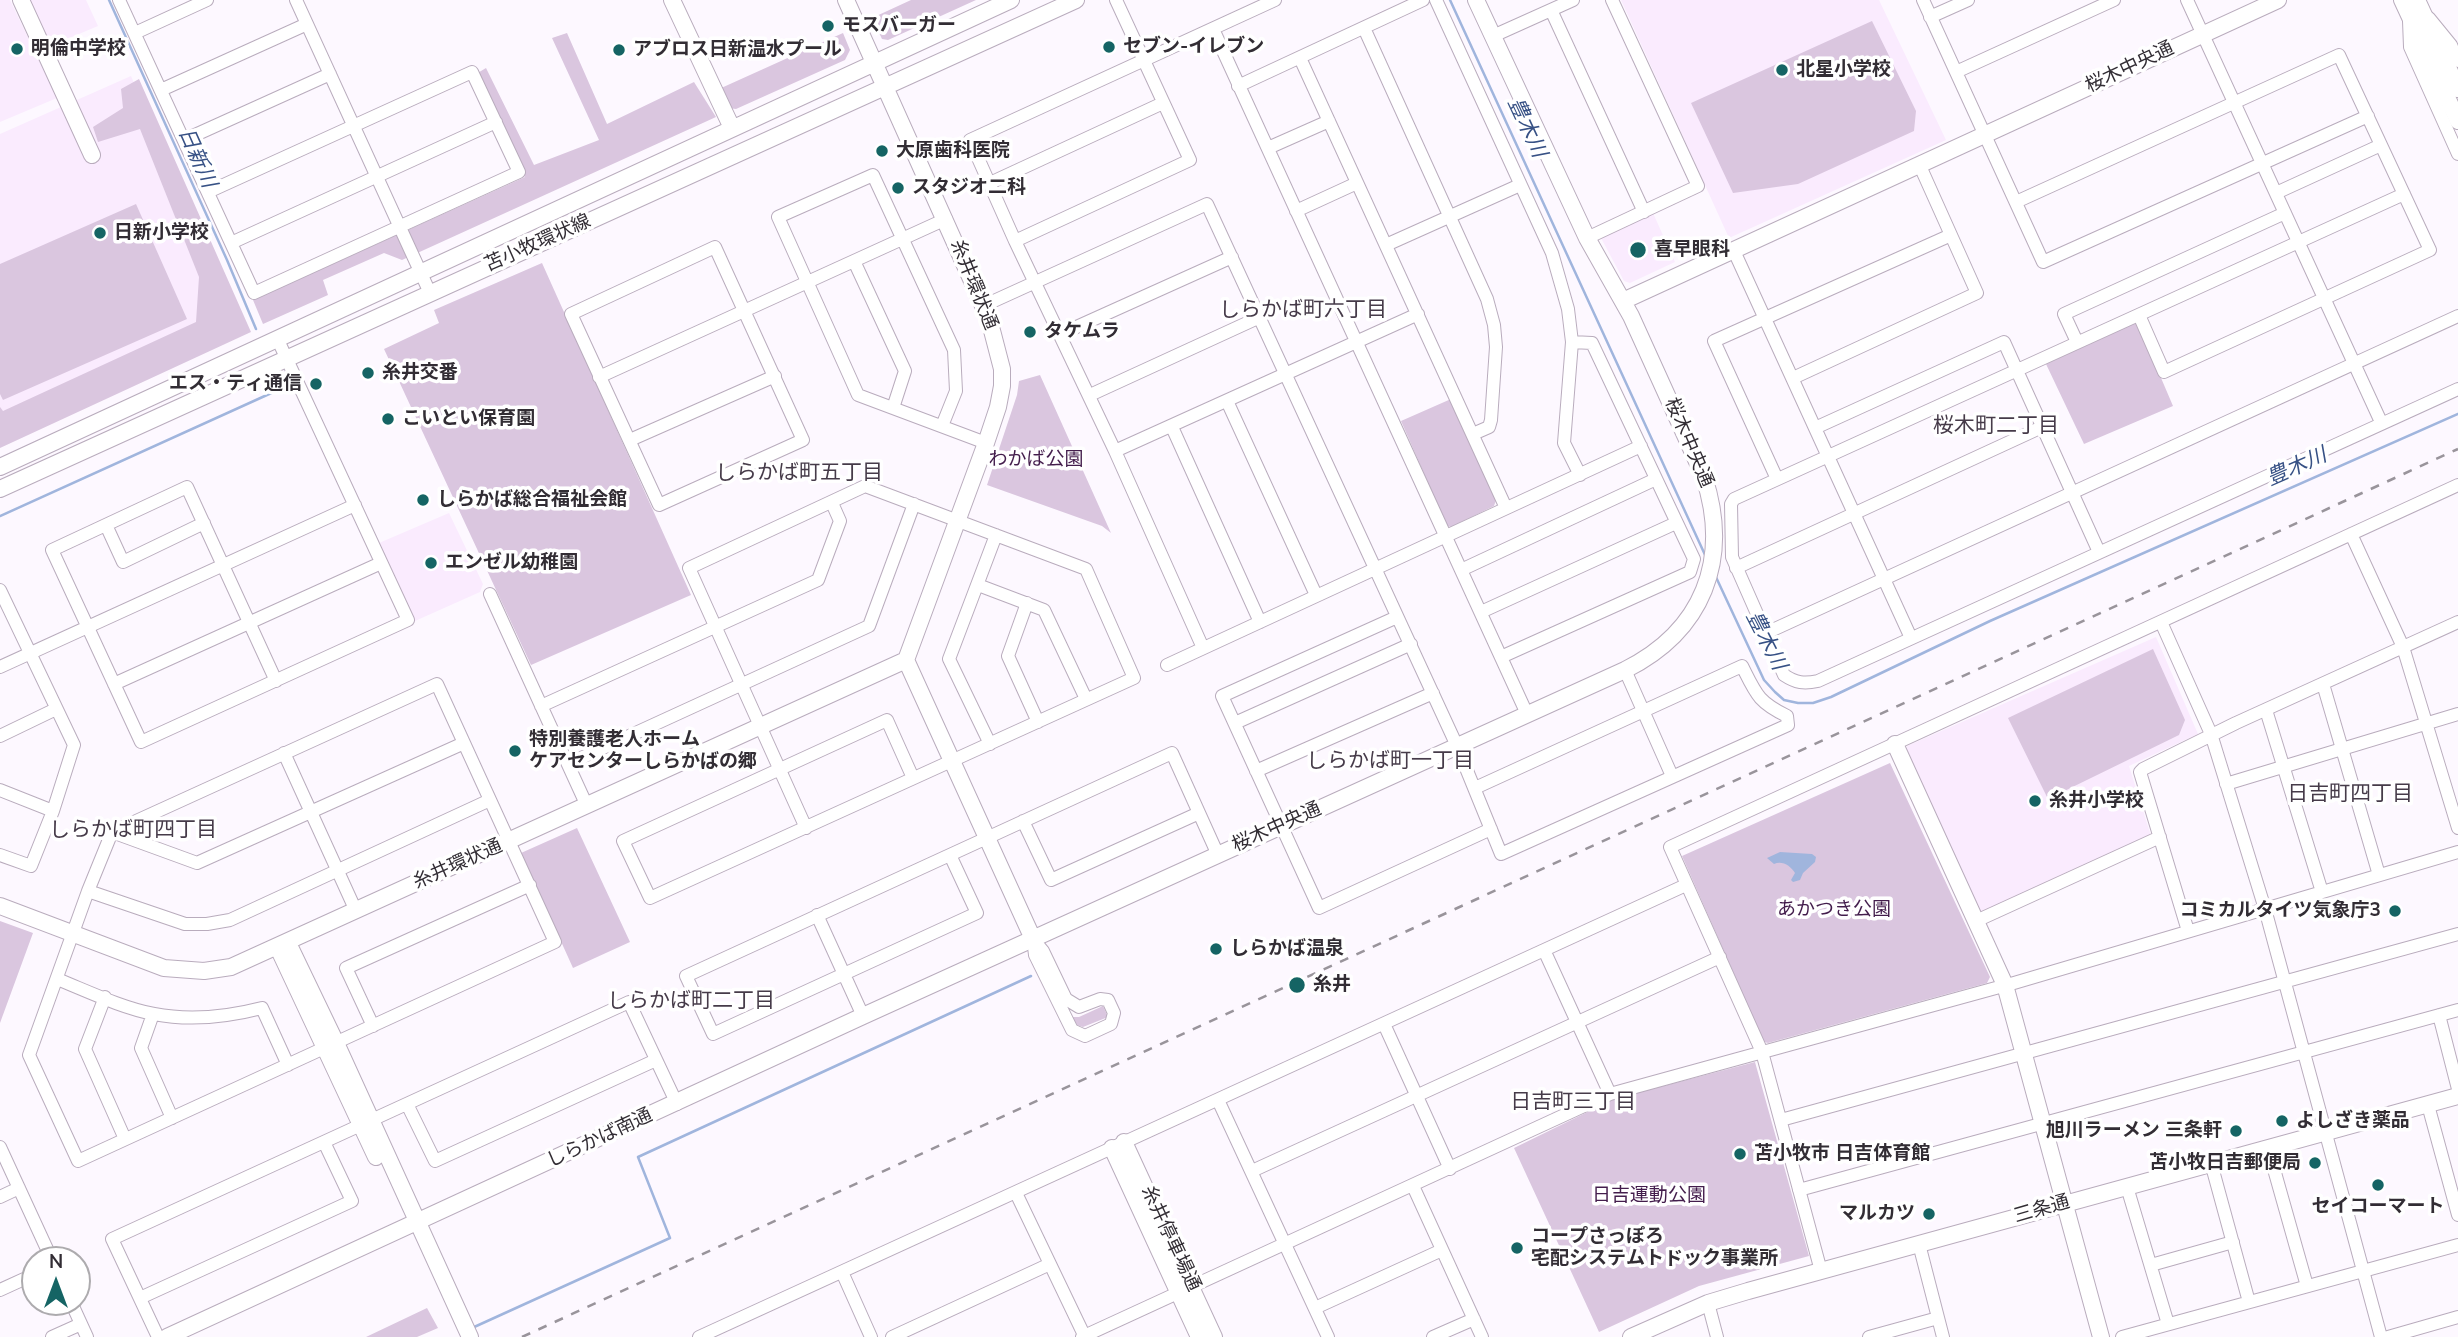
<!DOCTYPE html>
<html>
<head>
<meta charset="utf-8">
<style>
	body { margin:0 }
	#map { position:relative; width:2458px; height:1337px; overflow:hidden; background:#fdf8ff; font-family:"Nunito Sans",sans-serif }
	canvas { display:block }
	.north { position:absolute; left:21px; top:1246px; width:70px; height:70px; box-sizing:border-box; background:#fff; border:2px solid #adabae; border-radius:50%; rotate:0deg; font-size:19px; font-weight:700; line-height:28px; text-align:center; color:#322d34 }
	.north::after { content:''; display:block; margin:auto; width:24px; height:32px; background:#156464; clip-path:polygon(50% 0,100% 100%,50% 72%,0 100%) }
</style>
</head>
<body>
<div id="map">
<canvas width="2458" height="1337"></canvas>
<div class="north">N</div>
</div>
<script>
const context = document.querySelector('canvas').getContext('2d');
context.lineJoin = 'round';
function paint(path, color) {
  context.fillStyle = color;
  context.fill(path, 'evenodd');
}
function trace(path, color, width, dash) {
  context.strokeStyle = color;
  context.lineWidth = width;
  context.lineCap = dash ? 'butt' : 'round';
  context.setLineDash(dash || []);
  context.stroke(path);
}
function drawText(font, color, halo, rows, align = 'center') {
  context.font = font + ' "Nunito Sans","Noto Sans JP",sans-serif';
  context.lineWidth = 7;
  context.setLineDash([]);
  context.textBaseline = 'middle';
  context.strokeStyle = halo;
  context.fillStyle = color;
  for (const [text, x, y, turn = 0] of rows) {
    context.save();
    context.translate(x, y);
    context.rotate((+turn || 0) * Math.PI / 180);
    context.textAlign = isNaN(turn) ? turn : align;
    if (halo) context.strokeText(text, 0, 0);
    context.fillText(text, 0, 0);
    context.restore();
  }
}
paint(new Path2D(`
	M0 0H10L57 98 0 122Z
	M27 0H86L98 26 48 47Z
	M1621 0H1879L1946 140 1729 238Z
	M131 76 244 332 0 430V134Z
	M1653 213 1675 262 1630 283 1624 281 1601 238Z
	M449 513 483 584 480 592 415 621 379 543Z
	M2156 637 2198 734 2129 766 2151 836 1981 914 1907 752V746Z`), '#faebfe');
paint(new Path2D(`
	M911 0H976L888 40 882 39 872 18Z
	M1872 21 1916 111 1914 131 1798 184 1733 193 1691 103Z
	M567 33 607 124 694 82 716 117 402 260 384 253 323 280 328 295 263 324 253 300 525 177 476 74 486 68 534 165 599 140 552 38Z
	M843 33 850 50 845 60 736 109 728 108 719 89Z
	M139 79 251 332 0 448V407L3 411 196 322 199 277 140 129 98 142 93 127 123 108 121 89Z
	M136 204 187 319 3 400 0 394V264Z
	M542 263 691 595 531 665 384 349 439 323 434 310Z
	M2133 323 2138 324 2173 406 2084 444 2046 364Z
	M1040 375 1111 533 1102 526 987 485 1017 395 1019 381Z
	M1451 399 1496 500 1494 506 1451 527 1447 526 1401 421Z
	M2153 649 2185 720 2179 735 2048 799 2008 718Z
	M1890 763 1990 977 1987 983 1768 1043 1764 1042 1682 856Z
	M577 828 630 942 573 968 521 853Z
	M0 921 33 933 0 1023Z
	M1103 1006 1108 1017 1083 1027 1077 1025 1072 1017H1079Z
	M1755 1062 1809 1256 1699 1286 1599 1332 1514 1148 1614 1099Z
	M427 1308 438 1328 417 1337H366Z`), '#dac6df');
paint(new Path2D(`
	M1780 852 1812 854 1816 857 1815 862 1803 873 1800 880 1793 882 1791 880 1795 873C1791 866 1782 860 1774 864L1767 858Z`), '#a0b5dd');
trace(new Path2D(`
	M109 0 227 260 256 329
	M1450 0 1706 557
	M0 516 278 390 280 386 277 381
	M1715 575 1764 680 1775 692 1784 700 1798 703H1813L1831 697 1990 621 2458 414
	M472 1328 670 1238 638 1157 1031 976`), '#a0b5dd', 2.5);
const street = new Path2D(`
	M119 0C164 98 209 195 254 293L519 172 472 72 208 192
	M296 0 430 293
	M1436 0 1552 253 1568 309 1572 342 1564 443 1580 475
	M1923 0 2043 262 2368 116
	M2187 0 2381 422
	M1551 10 1644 212
	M1930 17 1968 0
	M2429 18 2451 45 2458 61
	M2409 21 2410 47 2458 154
	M1364 28 1487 299 1494 325 1496 347 1491 420 1489 427 1473 434
	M1213 29 1527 714
	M135 33 207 0
	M1493 36 1573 0
	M1300 58 1506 508
	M1956 72 2114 0
	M1238 86 1423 0
	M161 90 307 24
	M184 140 330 74
	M1268 148 1329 121
	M990 183 1163 103
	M2276 193 2381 145
	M2404 194 1734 499 1731 504 1732 557 1784 675C1796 683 1804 684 1818 681L2458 389
	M2016 202 2339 55 2430 250 2164 372 2139 315
	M1296 211 1357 183
	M1587 238 1698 186 1612 0
	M1015 241 1190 160 1116 0
	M231 243 496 122
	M1386 245 1520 185
	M715 247 803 440 659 505 571 314Z
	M1734 251 1911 638
	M854 261 905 371 893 408
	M985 305 1207 204 1457 746 1501 854 1788 725 1787 716C1758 702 1756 694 1742 666L1475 788
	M1061 334 1232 257
	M2077 342 2064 314 2285 213
	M599 377 946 219
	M1793 378 1977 293 1920 166
	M1090 395 1260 317
	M1227 401 1316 595
	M942 426 956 391 954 350 873 175 778 217 858 395 986 443
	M1172 427 1260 622
	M1815 428 2004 342 2099 552
	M630 440 775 376
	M1115 451 1418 314
	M1777 479 1714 341 1951 235
	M106 525 123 562 204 523
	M2351 534 2403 647 2458 828
	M1736 568 2042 427
	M1461 570 1656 479
	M978 585 1044 610 1086 699
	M0 590 74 745 53 811 31 866 0 855
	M490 594 587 806
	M1027 603 1008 656 1038 722
	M1481 612 1676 523
	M1397 617 1222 696 1319 908 1491 829
	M2161 622 2211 734 2265 909 2381 1337
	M1766 633 2458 316
	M1203 648 1115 451 1015 241 970 140 1275 0
	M1501 657 1690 572 1694 559 1592 343 1572 342
	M1167 665 1641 446
	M0 667 355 505
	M1625 670 1672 776
	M276 681 187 487 52 550 141 742 408 620 277 338
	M114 684 381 563
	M437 684 555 942 78 1161 29 1055 88 891 112 832Z
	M2323 684 2379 875
	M541 706 818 580 840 521 832 503
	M2266 710 2322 892
	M1235 723 1411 644
	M0 736 56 709
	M990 744 949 659 996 535
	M284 753 356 911
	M568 764 869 626 914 504
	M1256 771 1433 693
	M2226 784 2458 714
	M0 790 53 811
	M1023 821 1051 880 1199 813
	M806 828C767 741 728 655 689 568L865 486 1086 569 1134 678 650 898 623 841 887 720 913 778
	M112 832 197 863 464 743
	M950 855 977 913 713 1034 686 976 1172 753 1218 855
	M88 891 185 924H207L230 920 490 800
	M817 915 863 1016
	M1976 921 2160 837
	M2188 931 2140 772 2143 769 2236 723 2458 622
	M1033 939 1043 951 1066 999 1079 1007 1100 999 1108 1000 1114 1013 1111 1024 1085 1036 1072 1030 1035 955Z
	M1544 950 1610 1094
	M57 979C87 991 122 1008 154 1014 190 1021 227 1017 262 1008L288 1065
	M105 997 85 1049 125 1139
	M153 1014 141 1048 172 1118
	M2439 1015 2458 1089
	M1384 1024 1450 1169
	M373 1026 346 968 530 885
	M1218 1100 1328 1337
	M407 1104 435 1161 656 1060
	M2428 1105 2458 1215
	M1781 1120 2458 934
	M0 1147 52 1260
	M2268 1148 2307 1286
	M2211 1163 2249 1302
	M1252 1171 1720 957
	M1413 1186 1482 1337
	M2127 1187 2168 1324
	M1799 1190 2458 1010
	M1016 1193 1085 1337
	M0 1197 19 1188
	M1919 1244 1943 1337
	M2151 1265 2233 1242
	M1821 1271 1762 1052 1670 847 2458 485
	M842 1272 871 1337
	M0 1290 35 1274
	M140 1298 352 1201 324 1142
	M71 1302 87 1337
	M1708 1303 1717 1337
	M1315 1308 1442 1250
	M52 1337 81 1324
	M158 1337 112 1239 629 1002 677 1104
	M699 1337 1686 885
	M892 1337 1050 1264
	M1082 1337 1610 1094 2014 983 2458 852
	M1433 1337 1474 1319
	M1869 1337 1938 1318
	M2122 1337 2458 1245
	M2388 1337 2458 1317`);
const secondary = new Path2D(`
	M21 0 92 155
	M672 0 732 128
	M2402 0 2458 121
	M2417 0 2458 89
	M1623 301 2278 0
	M0 467 1011 0
	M0 489 1076 0
	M906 660 1033 939
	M1895 744 2005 985 2101 1337
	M0 906 164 968 204 971 231 967 906 660 986 443 998 407 1002 386V369L989 319 846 0
	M288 943 336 1043 470 1337
	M280 952 376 1157
	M1124 1142 1214 1337
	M1112 1148 1199 1337
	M167 1337 863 1016 1625 670C1703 631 1731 560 1704 477L1631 316 1587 238 1476 0
	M1631 1337 1708 1303 1748 1291 2458 1096`);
trace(street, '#b9acbd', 14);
trace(secondary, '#b9acbd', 18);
trace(street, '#fff', 12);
trace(secondary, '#fff', 16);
trace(new Path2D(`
	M522 1337 2458 449`), '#99949b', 2.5, [9, 9]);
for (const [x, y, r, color] of [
	[828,26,7,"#156464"],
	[1109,47,7,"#156464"],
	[17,49,7,"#156464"],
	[619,50,7,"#156464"],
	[1782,70,7,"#156464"],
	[882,151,7,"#156464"],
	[898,188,7,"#156464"],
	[100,233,7,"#156464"],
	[1638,250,9,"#156464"],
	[1030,332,7,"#156464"],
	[368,373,7,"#156464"],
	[316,384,7,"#156464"],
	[388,419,7,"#156464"],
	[423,500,7,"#156464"],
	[431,563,7,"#156464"],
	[515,751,7,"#156464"],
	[2035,801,7,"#156464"],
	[2395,911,7,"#156464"],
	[1216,949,7,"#156464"],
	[1297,985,9,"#156464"],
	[2282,1121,7,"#156464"],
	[2236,1131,7,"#156464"],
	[1740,1154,7,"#156464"],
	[2315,1163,7,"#156464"],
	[2378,1185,7,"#156464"],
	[1929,1214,7,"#156464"],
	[1517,1248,7,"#156464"]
]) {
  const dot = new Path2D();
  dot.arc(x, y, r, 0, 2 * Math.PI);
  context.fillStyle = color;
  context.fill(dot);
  trace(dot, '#fff', 2.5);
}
drawText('bold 19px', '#322d34', '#fff', [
	["モスバーガー",842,26],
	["セブン-イレブン",1123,47],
	["明倫中学校",31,49],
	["アブロス日新温水プール",633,50],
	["北星小学校",1796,70],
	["大原歯科医院",896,151],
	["スタジオ二科",912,188],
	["日新小学校",114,233],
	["喜早眼科",1654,250],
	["タケムラ",1044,332],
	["糸井交番",382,373],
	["エス・ティ通信",302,384,"right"],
	["こいとい保育園",402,419],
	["しらかば総合福祉会館",437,500],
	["エンゼル幼稚園",445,563],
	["特別養護老人ホーム",529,740],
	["ケアセンターしらかばの郷",529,762],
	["糸井小学校",2049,801],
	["コミカルタイツ気象庁3",2381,911,"right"],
	["しらかば温泉",1230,949],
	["糸井",1313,985],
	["よしざき薬品",2296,1121],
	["旭川ラーメン 三条軒",2222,1131,"right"],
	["苫小牧市 日吉体育館",1754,1154],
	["苫小牧日吉郵便局",2301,1163,"right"],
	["セイコーマート",2378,1207,"center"],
	["マルカツ",1915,1214,"right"],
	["コープさっぽろ",1531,1237],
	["宅配システムトドック事業所",1531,1259]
], 'left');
drawText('19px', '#322d34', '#fff', [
	["桜木中央通",2130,68,-25],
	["苫小牧環状線",538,244,-24],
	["糸井環状通",973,285,68],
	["桜木中央通",1688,443,67],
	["桜木中央通",1277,828,-24],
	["糸井環状通",458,865,-24],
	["しらかば南通",600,1139,-25],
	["三条通",2042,1210,-16],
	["糸井停車場通",1170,1239,65]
]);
drawText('19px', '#431d4c', '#fff', [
	["わかば公園",1036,460],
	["あかつき公園",1834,910],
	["日吉運動公園",1649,1196]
]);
drawText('italic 21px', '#375185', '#fff', [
	["豊木川",1526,128,65],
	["日新川",196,158,66],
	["豊木川",2297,468,-24],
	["豊木川",1765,641,63]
]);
drawText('21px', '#463b49', '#fff', [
	["しらかば町六丁目",1303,311],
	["桜木町二丁目",1996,427],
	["しらかば町五丁目",799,474],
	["しらかば町一丁目",1390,762],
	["日吉町四丁目",2350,795],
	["しらかば町四丁目",133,831],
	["しらかば町二丁目",691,1002],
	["日吉町三丁目",1573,1103]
]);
</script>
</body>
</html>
